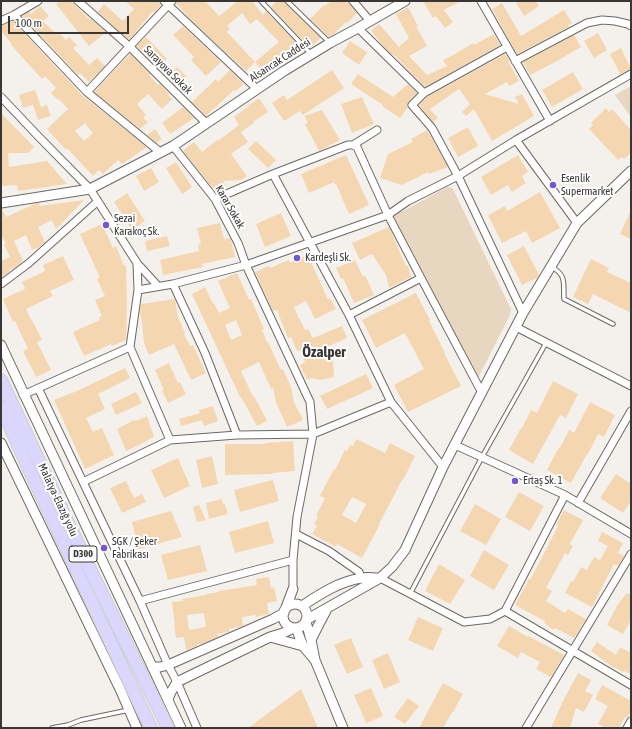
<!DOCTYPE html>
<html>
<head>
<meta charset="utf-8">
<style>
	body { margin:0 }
	#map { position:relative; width:632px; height:729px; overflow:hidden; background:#f4f1ec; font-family:"Asap Condensed",sans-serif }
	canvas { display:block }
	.frame { position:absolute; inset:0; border:2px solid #383735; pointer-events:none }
	.scale { position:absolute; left:8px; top:16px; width:121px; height:18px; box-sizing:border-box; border:2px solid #383735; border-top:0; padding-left:5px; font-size:12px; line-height:14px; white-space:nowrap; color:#383735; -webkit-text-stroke:3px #fff; paint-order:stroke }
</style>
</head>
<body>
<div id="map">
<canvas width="632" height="729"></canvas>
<div class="frame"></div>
<div class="scale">100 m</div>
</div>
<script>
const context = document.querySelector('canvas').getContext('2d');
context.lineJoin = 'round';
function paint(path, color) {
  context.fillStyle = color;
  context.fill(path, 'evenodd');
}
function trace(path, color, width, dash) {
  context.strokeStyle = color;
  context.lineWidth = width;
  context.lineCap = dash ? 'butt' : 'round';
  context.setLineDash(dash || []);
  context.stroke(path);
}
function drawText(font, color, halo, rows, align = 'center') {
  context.font = font + ' "Asap Condensed",sans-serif';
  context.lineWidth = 4;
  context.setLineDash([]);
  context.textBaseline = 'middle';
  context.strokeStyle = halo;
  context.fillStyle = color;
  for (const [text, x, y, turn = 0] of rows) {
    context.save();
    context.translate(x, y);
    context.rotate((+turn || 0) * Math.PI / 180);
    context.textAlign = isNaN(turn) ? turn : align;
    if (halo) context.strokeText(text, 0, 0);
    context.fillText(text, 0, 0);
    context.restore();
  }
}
paint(new Path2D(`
	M631 86V117L615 95Z
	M447 187H450L453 189 511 309 510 315 478 378 394 216Z`), '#e8d7c0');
paint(new Path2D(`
	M60 1H73L74 4 90 20 91 19 106 32 89 46 56 4Z
	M125 1H159L161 5 154 13 153 11 129 40 98 12 104 4 123 21 134 9Z
	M177 1H205L219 16 238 1H252L263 15 266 11 302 49 297 54 293 50 267 75 255 62 246 71 228 54V55L190 19 176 3ZM242 13 250 24 257 19 279 42 255 62 227 32 230 29 227 26Z
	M277 1H284L285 3 321 38 311 47 308 43 306 44 271 7Z
	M331 1H348L349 4 357 13 347 23 346 22 333 35 329 37 310 19 324 5 325 6Z
	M423 1H461L444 10 453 22 445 28 436 16 433 18Z
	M519 1H536L539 6 524 16 516 3Z
	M502 3 521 36 564 10 572 23 568 25 569 27 517 54 492 9Z
	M40 6 49 16 43 21 57 35 59 33 66 40 69 37 77 45 73 48 89 65 97 58 105 66 89 82 80 73 78 75 22 16 29 12 31 14Z
	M408 7 418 26H416L427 46 409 56 427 75 447 66 443 60 455 54 473 43 474 45 494 34 500 45 425 87 393 54 392 55 385 48 371 31 379 24 399 47 409 38 396 14Z
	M13 21 83 96 147 147 122 164 118 160 103 174 99 170 93 176 67 148 66 150 47 129 68 109 59 99 58 100 51 93 56 88 45 76 42 79 11 45 12 44 1 31V26ZM85 123 93 133 84 141 75 131Z
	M183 26 221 62 206 76 191 60 194 57 173 35Z
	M598 33 607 50 594 58 584 41Z
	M574 35 581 47 557 61 530 75 523 62Z
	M146 37 167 59 157 67 136 46Z
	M350 41 367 52 359 65 342 53Z
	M621 48 631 69 620 74 610 54Z
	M130 54 150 74 149 75 158 85 160 84 169 94 168 95 172 99 162 109 148 94 137 104 146 115 143 118 148 122 140 129 94 92Z
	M505 54 509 60 508 61 519 81 509 86 507 82 485 94 519 104 515 97 522 94 534 116 492 141 474 109 466 116 462 112 470 104 459 89 430 109 438 118 433 122 419 105 427 97Z
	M177 67 187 77 177 87 167 77Z
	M230 70 244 84 236 91 234 90 206 116 192 102 216 79 218 82Z
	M332 70 344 88 303 115 300 111 284 121 272 103 284 95 287 100Z
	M573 72 583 89 552 107 542 90Z
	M358 74 393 97 408 84 417 93 408 102 407 104 408 107 400 118 382 106 383 105 351 84Z
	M35 90 41 107 47 105 51 116 38 120 33 105 23 108 19 95Z
	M362 97 374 124 352 133 341 104Z
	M259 98 268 112 253 122 254 123 241 132 248 142 231 154 247 176 241 180 223 181 226 186 215 191 184 152V150L194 142 202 152 217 140 218 141 239 125 234 117 248 107 247 106Z
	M183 107 194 118 170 134 162 123Z
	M606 108 609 112 612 109 631 130V153L624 159 622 157 618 160 589 129 593 125 591 123Z
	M322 110 340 140 319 151 305 124 308 123 304 116Z
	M1 113 34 147 28 153H8L9 167 47 161 67 184 18 191 17 185 1 186Z
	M468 127 478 146 458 157 448 138Z
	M155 129 162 139 156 143 147 135Z
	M427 130 448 167 429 174 428 172 402 185 380 178 388 154 413 142 411 139Z
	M256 141 276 160 268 168 248 149Z
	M346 155 369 205 349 214 336 184 335 185 334 182 309 193 301 174Z
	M518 155 528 172 522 176 526 183 512 192 508 185 491 195 481 177Z
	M176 162 192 187 182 194 166 168Z
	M151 168 159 182 144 191 136 176Z
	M540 192 560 228 532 243 526 231 502 243 488 215 505 206 507 211Z
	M127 193 145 221 132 230 114 202Z
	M84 200 56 229 52 220 38 227 45 242 41 246 32 250 26 235 14 241 23 261 16 267 9 270 10 271 1 277V261L10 257 4 245 6 244 1 234V209H2L6 217 37 203H39L40 206Z
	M631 210V239L620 234Z
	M281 213 291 236 265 247 256 224Z
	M220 223 224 239 230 238 231 240 235 257 202 264 203 267 163 275 160 260 199 251 198 245 201 244 197 228Z
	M102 224 113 248 116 246 124 266 126 265 127 305 126 340 112 346 111 344 84 356 73 332 100 320 99 317 102 316 95 300 105 296 97 279 100 278 80 234Z
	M389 227 406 266 408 265 411 277 389 288 386 275 372 254 360 260 352 243Z
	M167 236 170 246 147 251 145 241Z
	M524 246 539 275 537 278 522 285 507 255Z
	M308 255 328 300 330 298 336 309 315 319 306 301 294 307 299 319H300L305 330 308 329 313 338 342 326 347 338 320 350 325 360H333L334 377 321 380 311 378 307 380 300 365 305 362 300 350 297 351 291 337 288 338 277 310 273 311 255 272 269 266 270 268 289 260 290 263Z
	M63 256 74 280 50 291 53 296 26 309 31 320H32L42 340 37 342 51 370 36 377 23 351 28 349 15 321 13 322 3 299 25 289 22 282 45 271 43 265Z
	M591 259 609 268 607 272 631 283V313L593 294 588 304 573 297Z
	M355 260 363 277 365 275 374 295 354 303 343 278 341 279 336 268Z
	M237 273 249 300 251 299 264 329 262 330 267 342H268L281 370 283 369 291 387 294 402 303 420 287 427 276 402 273 388 271 389 259 362 241 371 253 397 254 396 267 421 257 426 241 397H240L192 294 205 287 213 304 214 303 219 313 230 308 218 281ZM236 320 242 335 231 340 225 325Z
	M416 293 430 320 429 321 445 353H444L461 386 408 412 394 385 424 369 405 333 376 348 362 320Z
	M175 299 178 317 185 333 184 334 190 346 193 345 206 373 191 380 174 344 149 355 144 343 142 322 140 312 141 304Z
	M169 363 178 383 180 382 186 394 168 403 162 390H164L155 370Z
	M125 368 130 378 98 394 105 409 86 418 93 432 102 428 114 455 85 469 54 400 77 391Z
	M366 374 373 388 327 409 320 396Z
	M553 381 578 394 566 418 560 415 533 464 509 450 521 428H522L531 410 537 413Z
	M136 392 142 403 116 415 111 404Z
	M590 402 615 415 604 437 598 434 588 454H587L571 483 547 470 559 447 560 448 569 430 574 433Z
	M213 406 218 421 204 426 202 420 181 426 179 419 200 413 199 410Z
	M147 416 154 437 146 441 143 443 126 451 117 429 134 420 136 421Z
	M356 439 385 453 390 443 415 456 403 480H402L379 524H380L362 558 337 544 336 547 312 534 317 526 314 524 318 517 316 516 325 498 320 496 334 469 335 470 345 450 347 451 350 445 353 446ZM352 497 366 504 356 523 342 515Z
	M293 441 295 471 272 473V474L225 475V444H265V443Z
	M212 456 218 484 202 488 196 460Z
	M178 458 190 486 164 498 151 470Z
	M616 474 631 484V501L623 513 600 498Z
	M273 480 279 501 240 512 234 490Z
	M126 481 134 498 142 494 146 502 122 513 110 488Z
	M519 492 544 506 530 531 505 517Z
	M222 499 223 504H225L228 514 209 519 206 503Z
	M475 504 501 519 486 545 460 531Z
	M199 505 206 520 197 522 193 507Z
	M564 510 583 520 570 544 573 546 568 555 565 553 546 588 552 591 546 601 565 613 568 609 586 619 574 638 555 628 554 630 544 623 545 621 515 605 529 579 530 580 549 544 558 526 556 525Z
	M171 511 182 537 139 549 132 522Z
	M268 521 274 543 235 553 229 532Z
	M602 532 623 543 618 553 624 556 618 566 614 564 592 607 565 593 571 581 573 582 581 567 587 570 594 557 600 560 608 546 598 541Z
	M200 545 207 571 168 580 161 555Z
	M484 550 509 565 494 590 470 576Z
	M439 564 465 580 450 604 425 591Z
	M269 577 271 588 274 587 277 601 267 603 269 614 256 617V615L242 617 243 626 229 629 230 631 228 632 217 634 218 637 202 644H197V646L189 649 186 650 184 637 176 638 174 625H175L172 602 183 601 182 599 206 595V594L219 592V591L257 585 256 579ZM204 613 206 627 189 630 187 615Z
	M627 593 631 595V620L623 634 607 625 618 604Z
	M418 617 443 628 433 651 408 640Z
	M509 626 528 637V636L564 655 551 677 536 669 540 662 521 652 518 658 497 646Z
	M351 638 363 667 347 674 334 645Z
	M597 642 616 655 620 647 631 653V674L624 671 623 672 611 666 591 651Z
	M388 653 400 682 384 689 372 660Z
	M578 673 591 680 585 691 593 695 584 712 576 708 570 728H551L563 701Z
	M443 683 463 694 453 712H452L443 728H419Z
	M602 685 631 701V711L627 718 625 717 619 728H606L598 724 608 706 595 699Z
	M371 688 383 716 366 723 354 695Z
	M301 689 318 728H248Z
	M408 698 419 706 405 724 394 717Z`), '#f4d7b1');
const service = new Path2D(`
	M261 1 310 53
	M287 1 329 42
	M552 267C567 276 563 283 564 299L613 324
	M410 594 482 457 546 343
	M52 728 68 725 81 720 129 710`);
const minor = new Path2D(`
	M78 1 130 47 206 123
	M164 1 257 89
	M353 1 370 21
	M481 1 550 121
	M14 15 87 92 160 152
	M1 21 14 15 38 1
	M358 28 424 93 507 47
	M515 61 587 23 602 20 615 21 628 24 631 26
	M87 92 172 1
	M1 97 37 135 90 189 137 263 138 290 130 347
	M516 140 577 223
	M353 145 377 130
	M173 146 215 199 238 243 246 265 310 402 313 434 297 517 293 560V589
	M273 174 349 315 391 402 443 467
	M215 199 273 174 348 145H353L357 147 388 215 408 201 458 176 432 128 412 105 424 93
	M137 263 158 286
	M1 284 29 263 98 201
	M173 284 205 353 237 435
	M138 290 173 284 246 265 388 215 421 278 482 393
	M523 313 458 176 516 140 631 74
	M349 315 421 278
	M516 327 631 386
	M38 388 140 601 168 665 177 682 197 728
	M23 395 130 347 170 440
	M455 445 565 495 631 534
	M83 482 170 440 237 435 313 434 391 402
	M565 495 505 611 631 685
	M578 503 631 411
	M296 534 329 551 359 572 361 578
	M380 578 464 622 490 619 505 611
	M140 601 293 560
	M526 728 631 554
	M627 728 631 721`);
const tertiary = new Path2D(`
	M1 203 90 189 173 146 284 71 330 43 358 28 405 1
	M1 345 181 728
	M1 443 120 689 137 728
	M283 616a12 12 0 1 1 24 0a12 12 0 1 1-24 0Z
	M302 606C320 594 340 581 362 578 367 577 373 578 378 578
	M285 610 293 589
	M306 620 380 578 392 567 405 550 443 467 523 313 577 223 631 171
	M306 622 311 640 315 660 343 728
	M296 628 303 646 314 659
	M270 637 303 646
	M311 640 318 626 327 609
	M152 667H160L168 665 273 619 284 613
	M168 699 171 692 177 682 270 637 283 633 294 628`);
const trunk = new Path2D(`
	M1 380 88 565 168 728
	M1 407 28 467 151 728`);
trace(service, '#6c6965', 5.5);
trace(minor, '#6c6965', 9);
trace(tertiary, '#6c6965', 11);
trace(trunk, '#cfcfcf', 14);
trace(service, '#fff', 3.5);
trace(minor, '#fff', 7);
trace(tertiary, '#fff', 9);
trace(trunk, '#dad6fc', 12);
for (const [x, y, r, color] of [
	[553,185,4,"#7557d1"],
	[106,225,4,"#7557d1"],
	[297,258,4,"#7557d1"],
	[515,481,4,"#7557d1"],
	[104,548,4,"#7557d1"]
]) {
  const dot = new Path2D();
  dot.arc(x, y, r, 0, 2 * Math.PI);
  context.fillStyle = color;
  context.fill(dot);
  trace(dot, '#fff', 1.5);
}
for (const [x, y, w] of [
	[83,554,28]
]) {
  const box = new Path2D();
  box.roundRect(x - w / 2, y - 8, w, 16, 3);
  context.fillStyle = '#fff';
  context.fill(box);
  trace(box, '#383735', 1);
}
drawText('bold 10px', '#383735', null, [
	["D300",83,554]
]);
drawText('11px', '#383735', '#fff', [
	["Alsancak Caddesi",280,60,-33],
	["Sarayova Sokak",168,70,45],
	["Karar Sokak",230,207,60],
	["Malatya-Elazığ yolu",58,500,65]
]);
drawText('11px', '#383735', '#fff', [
	["Esenlik",561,179],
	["Supermarket",561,192],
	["Sezai",114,219],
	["Karakoç Sk.",114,232],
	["Kardeşli Sk.",305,258],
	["Ertaş Sk. 1",523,481],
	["SGK / Şeker",112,542],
	["Fabrikası",112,555]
], 'left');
drawText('bold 15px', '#383735', '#fff', [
	["Özalper",324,352]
]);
</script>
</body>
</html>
